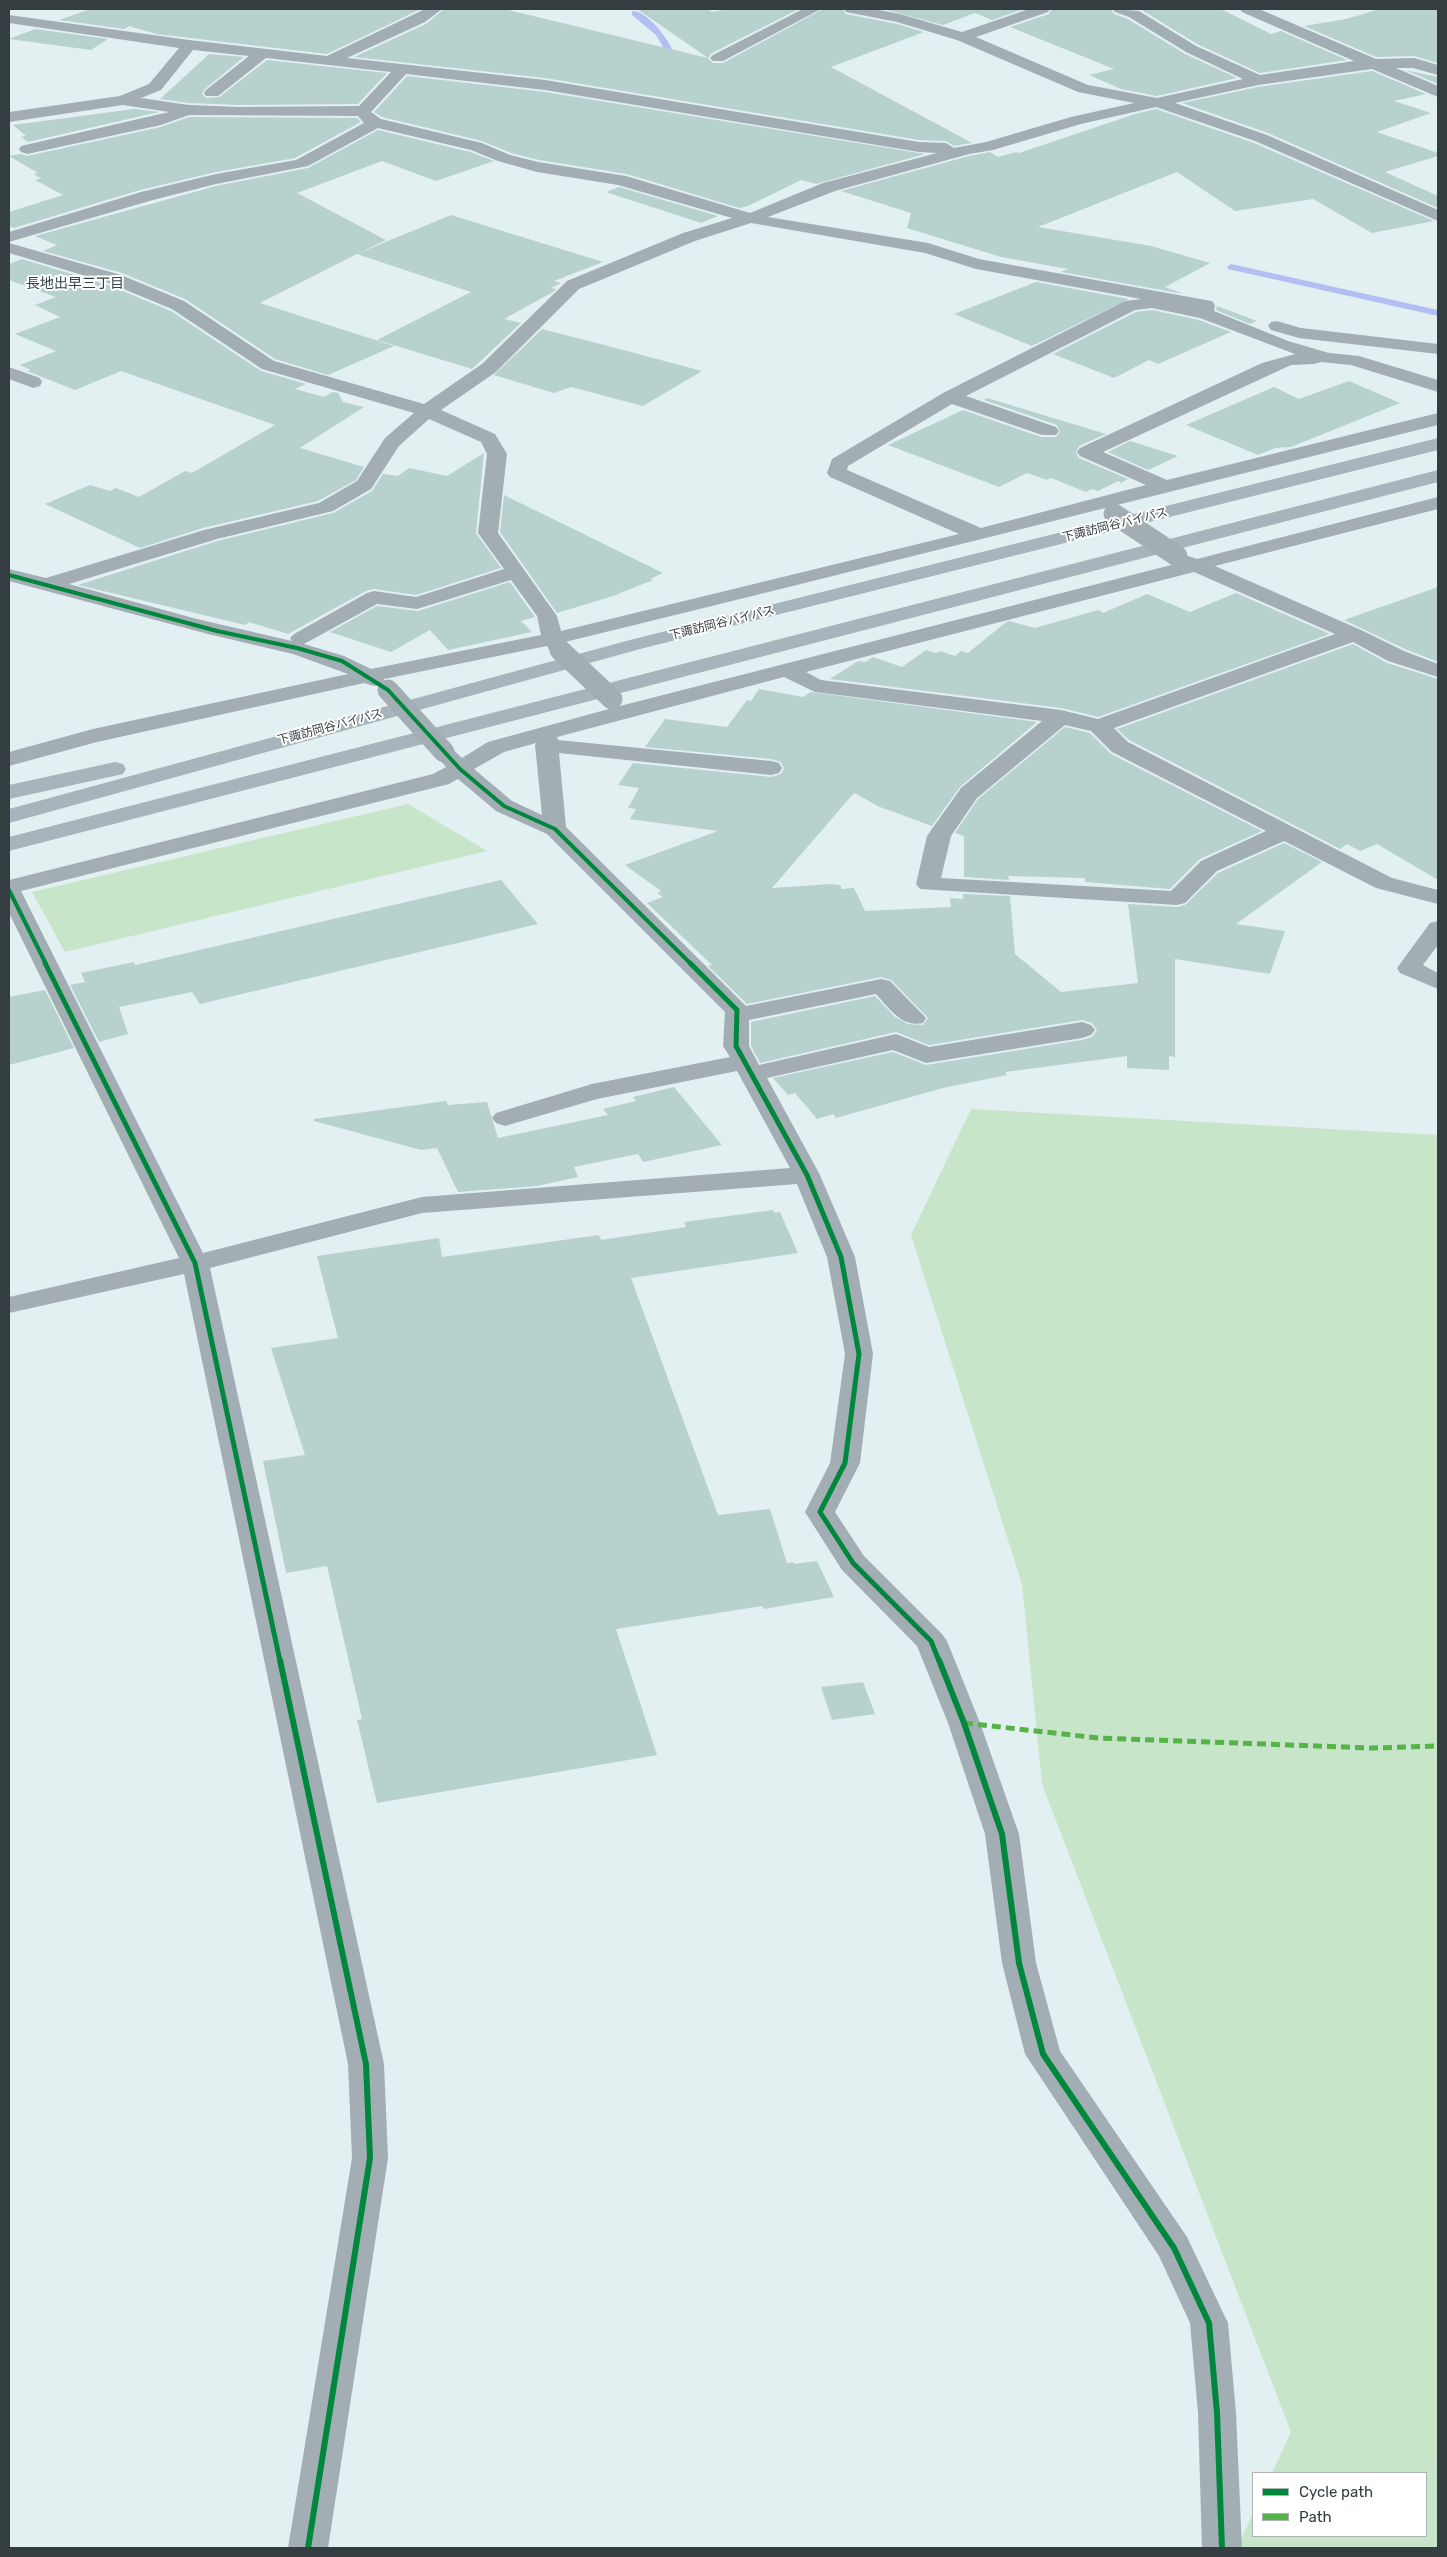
<!DOCTYPE html>
<html>
<head>
<meta charset="utf-8">
<style>
	body { margin:0 }
	#map { position:relative; width:1447px; height:2557px; overflow:hidden; background:#e2f0f2; font-family:Rubik,sans-serif }
	canvas { display:block }
	.frame { position:absolute; inset:0; border:10px solid #343d3f; pointer-events:none }
	.legend { position:absolute; left:1252px; top:2472px; width:175px; height:65px; box-sizing:border-box; background:#fff; border:1px solid #aeb1b2; margin:0; padding:6px 9px; list-style:none; font-size:15px; color:#343d3f }
	.legend li { display:flex; align-items:center; gap:10px; height:25px }
	.legend b { width:25px; border:1px solid #aeb1b2 }
</style>
</head>
<body>
<div id="map">
<canvas width="1447" height="2557"></canvas>
<div class="frame"></div>
<ul class="legend">
<li><b style="height:6px;background:#00873e"></b>Cycle path</li>
<li><b style="height:6px;background:#56b347"></b>Path</li>
</ul>
</div>
<script>
const context = document.querySelector('canvas').getContext('2d');
context.lineJoin = 'round';
function paint(path, color) {
  context.fillStyle = color;
  context.fill(path, 'evenodd');
}
function trace(path, color, width, dash) {
  context.strokeStyle = color;
  context.lineWidth = width;
  context.lineCap = dash ? 'butt' : 'round';
  context.setLineDash(dash || []);
  context.stroke(path);
}
function drawText(font, color, halo, rows, align = 'center') {
  context.font = font + ' Rubik,"Noto Sans JP",sans-serif';
  context.lineWidth = 4;
  context.setLineDash([]);
  context.textBaseline = 'middle';
  context.strokeStyle = halo;
  context.fillStyle = color;
  for (const [text, x, y, turn = 0] of rows) {
    context.save();
    context.translate(x, y);
    context.rotate((+turn || 0) * Math.PI / 180);
    context.textAlign = isNaN(turn) ? turn : align;
    if (halo) context.strokeText(text, 0, 0);
    context.fillText(text, 0, 0);
    context.restore();
  }
}
paint(new Path2D(`
	M408 804 487 851 65 952 32 892Z
	M971 1109 1438 1135V2548H1237L1253 2513V2536H1426V2473H1272L1291 2432 1042 1784 1022 1584 911 1235Z`), '#c6e5c9');
paint(new Path2D(`
	M632 11C646 10 667 37 672 49L667 62 658 65 654 63 661 59 664 49 656 35 632 15Z
	M1231 264 1438 310V316L1228 269 1227 267Z`), '#b3bff3');
paint(new Path2D(`
	M91 9H421L327 54 156 34 129 26 124 29 59 20Z
	M444 9H504L708 58 637 9H708L712 12 727 9H799L712 53 708 58 713 63H723L823 9H842L846 14 897 24 924 32 831 67 972 143 954 146 946 141 919 140 545 78 354 57 426 24Z
	M883 9H1024L992 20 975 13 943 25Z
	M1052 9H1111L1114 14 1128 19 1185 54 1237 78 1157 96 1121 89 1089 75 1114 69 1010 27 1049 14Z
	M1134 9H1221L1271 34 1281 31 1347 60 1260 73 1197 44 1140 9Z
	M1380 9H1438V63L1414 56 1376 57 1304 26 1346 19Z
	M35 29 108 39 91 50 9 39Z
	M209 54 244 57 205 89 202 94 206 98 219 97 267 60 387 73 358 104 239 105 189 103 160 99Z
	M1405 70 1438 77V84Z
	M1372 71 1426 94 1394 101 1431 113 1377 132 1438 153V156L1385 172 1438 196V208L1268 133 1182 103 1258 87Z
	M407 76 545 92 925 154 816 184 801 180 748 206 739 208 627 174 539 160 511 153 482 141 382 117 374 112Z
	M134 109 159 112 28 142 21 137 26 136 13 125Z
	M1156 109 1254 143 1434 221 1372 233 1313 199 1235 211 1177 172 1038 227 1151 246 1210 263 1165 287 1184 294 1061 272 1068 269 1001 257 907 228 911 213 841 191 969 156 990 152 998 157 1016 152 1019 153 1135 114Z
	M189 117 357 118 361 122 295 158 216 172 140 190 14 228 9 226V212L63 195 35 180 41 178 33 174 38 173 9 156 20 154 27 156 161 127Z
	M378 130 470 152 494 161 436 181 382 161 297 193 386 240 359 253 451 215 603 262 554 281 561 283 551 288 556 289 553 292 504 319 521 323 472 369 377 340 471 292 357 254 260 303 394 346 328 375 275 359 185 299 122 273 43 251 57 245 35 236 216 186 308 168Z
	M619 187 718 216 701 223 606 192Z
	M22 259 108 285 171 311 261 371 306 384 295 389 324 397 333 392 338 393 343 402 364 407 300 448 364 467 356 480 318 501 203 528 140 548 45 504 90 485 110 491 116 488 139 497 185 471 192 473 275 425 121 371 75 390 27 371 31 370 20 365 56 351 15 334 60 317 35 305 56 297 9 280V264Z
	M1036 282 1129 299 1032 346 954 314Z
	M1217 306 1257 321 1250 324 1216 310Z
	M1152 310 1199 320 1231 332 1158 364 1149 360 1114 378 1053 354 1136 312Z
	M542 329 608 346 702 371 643 406 571 387 554 393 494 375Z
	M1349 381 1400 403 1291 447 1275 448 1258 455 1186 425 1274 387 1299 399Z
	M987 398 1106 434 1079 446 1076 453 1079 458 1128 479 1121 483 1118 481 1098 491 1092 489 1086 492 1051 478 1047 480 1027 473 999 487 888 445 963 410 1041 437H1056L1060 432 1057 425 984 400Z
	M1130 441 1178 456 1148 470 1108 452Z
	M484 453 476 533 501 568 416 595 374 589 366 591 288 634 249 622 245 625 78 585 217 541 333 513 372 491 383 474 398 476 409 468 447 476Z
	M504 495 663 573 650 579 653 580 613 596 557 613 500 532Z
	M510 582 535 617 521 621 532 632 448 650 430 630 391 652 330 632 377 606 418 611Z
	M1438 587V662L1405 649 1344 620Z
	M1236 593 1330 634 1098 717 1061 708 830 679 858 661 866 662 873 657 902 667 926 650 936 653 940 651 955 656 961 651 968 653 1005 623 1009 621 1035 628 1098 610 1103 613 1147 594 1190 612Z
	M1353 644 1387 663 1438 679V880L1377 844 1360 851 1347 844 1340 849 1129 740 1117 729Z
	M759 689 803 697 811 692 1037 722 960 787 932 826 880 807 854 793 772 888 831 884 840 885 842 889 854 888 865 911 951 907 950 898 963 899V894L1010 896 1015 954 1061 992 1138 983 1128 904 1177 907 1185 905 1218 873 1284 843 1322 862 1236 924 1285 931 1270 974 1175 959V1057L1169 1056V1070L1127 1068V1056L1005 1072 1007 1075 943 1088 836 1118 833 1114 817 1119 795 1093 788 1095 773 1078 893 1052 926 1065 1082 1040 1092 1037 1097 1030 1092 1023 1082 1020 929 1045 896 1032 760 1063 751 1046V1022L875 996 895 1017 908 1024 923 1025 928 1018 891 980 881 977 747 1004 708 966 712 965 647 903 663 897 657 893 661 891 625 865 718 831 630 819 636 809 628 808 639 788 618 785 633 763 771 777 781 774 784 769 781 762 771 759 645 747 665 719 727 727 747 700 751 701Z
	M1065 727 1090 733 1111 754 1262 831 1200 859 1170 889 1085 882V878L1008 876 1009 880 964 877V836L955 833 978 799Z
	M501 880 538 924 200 1004 192 992 119 1007 128 1034 99 1042 70 985 85 982 81 973 134 962 135 965Z
	M45 990 74 1048 9 1065V997Z
	M674 1087 722 1145 643 1162 638 1154 574 1167 578 1177 537 1186 458 1192 437 1148 421 1150 314 1121V1119L446 1101 448 1105 487 1102 498 1138 608 1115 603 1109 636 1101 633 1097Z
	M773 1210 775 1213 780 1212 798 1253 631 1278 718 1515 770 1509 787 1563 793 1562 794 1564 817 1561 834 1597 764 1609 762 1606 616 1629 657 1755 377 1803 357 1720 362 1719 327 1566 286 1573 263 1461 305 1455 271 1348 338 1338 317 1256 439 1238 442 1257 599 1235 601 1240 686 1227 684 1222Z
	M863 1682 875 1714 832 1720 821 1687Z`), '#b7d1cd');
paint(new Path2D(`
	M425 9H442L425 22 347 58 545 80 919 142 946 143 954 148 986 142 1071 117 1134 103 1078 92 957 40 897 22 846 12 844 9H874L900 14 962 32 1029 9H1050L1048 12 976 37 1088 85 1157 98 1243 79 1186 52 1129 17 1115 12 1113 9 1139 11 1196 46 1260 75 1354 61 1242 12 1240 9H1259L1376 59 1414 58 1438 65V75L1413 68H1396L1438 86V97L1372 69 1258 85 1175 103 1267 135 1438 210V221L1255 141 1156 107 1081 124 993 150 969 154 835 191 768 217 928 243 979 259 1206 300 1212 301 1215 305 1214 311 1288 341 1329 353 1359 356 1438 380V392L1351 365 1321 362 1314 364 1291 365 1103 452 1167 480 1438 413V425C1147 497 857 571 565 642L571 650 568 655 560 656 552 655 547 646 384 679 382 685 374 686 364 683 97 742 9 766V752L93 729 348 674 293 654 208 634 9 581V569L46 578 204 530 319 503 357 481 385 438 414 413 262 369 172 309 109 283 9 253V243L121 275 184 301 274 361 424 404 482 364 567 281 683 233 732 218 618 185 537 172 498 161 471 150 378 128 308 166 216 184 153 200 9 242V232L141 192 216 174 296 160 364 123 358 116 189 115 161 125 27 154 21 152 19 149 21 146 169 112 123 105 9 122V112L120 96 149 84 179 48 9 23V15L189 40 327 56ZM193 50 249 56 206 90 204 93 206 96H218L266 58 391 72 359 106 239 107 189 105 141 98 161 90ZM406 74 545 90 919 152 937 153 823 183 750 213 626 176 538 162 510 155 482 143 381 119 371 112ZM751 223 925 253 976 269 1141 299 1125 301 943 393 832 459 827 473 830 477 959 534 561 631 557 616 498 533 507 454 495 434 441 410 496 372 579 289 695 241ZM1152 308 1200 318 1295 354 1262 363 1080 448 1077 452 1080 456 1146 485 981 528 847 470 848 466 952 404 1042 435H1056L1059 431 1056 427 966 396 1135 310ZM429 419 481 442 487 454 478 533 504 569 416 597 374 591 367 593 294 634 290 638 292 641 197 619 69 584 217 539 333 511 371 489 399 446ZM511 580 537 616 541 635 371 669 344 656 304 644 377 604 417 609Z
	M803 9H821L723 61H713L710 58 713 55Z
	M1277 321 1301 328 1438 344V354L1299 338 1271 330 1268 326 1271 322Z
	M9 367 40 378 42 382 40 386 33 388 9 379Z
	M1438 497V509L1215 566 1361 630 1404 651 1438 664V677L1388 661 1353 642 1114 728 1128 742 1392 878 1438 890V904L1376 888 1284 841 1217 871 1185 903 1177 905 920 889 916 884 927 836 961 788 1042 721 815 692 784 677 557 737 558 740 771 761 779 763 782 768 779 773 771 775 559 753 566 827 746 1006 881 979 890 981 926 1018 923 1023C902 1028 889 1008 876 994L749 1020V1046L759 1065 896 1034 929 1047 1082 1022 1091 1025 1095 1030 1091 1035 1082 1038 926 1063 893 1050 767 1078 820 1175 855 1257 873 1354 860 1463 835 1512 864 1556 942 1634 947 1641 980 1723 1019 1834 1036 1963 1060 2051 1187 2237 1228 2323 1236 2413 1242 2548H1202L1198 2413 1190 2323 1159 2256 1025 2054 1002 1963 985 1834 948 1723 917 1646 842 1570 805 1512 830 1463 845 1354 827 1257 797 1184 422 1213 210 1268 384 2064 388 2158 328 2548H288L352 2158 348 2064 184 1274 9 1313V1297L179 1258 9 913V880L433 774 446 767 433 752 436 747C449 744 453 749 462 758L488 742 620 706 1179 563 1181 558 1188 556 1197 559ZM1194 572 1335 634 1098 719 1061 710 821 680 806 672ZM1065 725 1091 731 1112 752 1266 831 1201 861 1171 891 941 878 951 836 977 798ZM536 743 535 745 542 815 512 801 474 769 504 752ZM458 779 496 811 547 834 725 1012 723 1046 730 1057 592 1084 496 1113 492 1118 496 1123 505 1126 597 1099 737 1071 790 1168 422 1197 203 1253 21 891 449 784Z
	M1438 921V945L1423 965 1438 973V989L1400 973 1397 968 1430 923Z`), '#a3aeb4');
paint(new Path2D(`
	M1438 438V450L644 648 9 823V809L630 640Z
	M1438 470V482L9 851V837Z
	M115 762 123 764 126 769 123 774 9 799V785Z`), '#a8b4bb');
trace(new Path2D(`
	M1114 514 1177 556
	M560 650 612 699
	M388 690 444 752`), '#a3aeb4', 21);
trace(new Path2D(`
	M964 1723 1099 1738 1372 1748 1438 1746`), '#56b347', 5, [9, 5]);
trace(new Path2D(`
	M9 575 217 631 297 648 342 661 388 690 460 769 504 806 555 829 691 964
	M9 890 46 964`), '#00873e', 4);
trace(new Path2D(`
	M45 963 195 1263 280 1661
	M690 963 737 1010 736 1046 807 1175 841 1257 859 1354 845 1463 820 1512 853 1563 931 1641 939 1661`), '#00873e', 5);
trace(new Path2D(`
	M280 1660 366 2064 370 2158 308 2548
	M939 1660 964 1723 1002 1834 1019 1963 1043 2054 1174 2248 1209 2323 1217 2413 1222 2548`), '#00873e', 6);
drawText('12px', '#343d3f', '#fff', [
	["下諏訪岡谷バイパス",1115,525,-14],
	["下諏訪岡谷バイパス",722,623,-14],
	["下諏訪岡谷バイパス",330,727,-15]
]);
drawText('14px', '#304447', '#fff', [
	["長地出早三丁目",75,284]
]);
</script>
</body>
</html>
